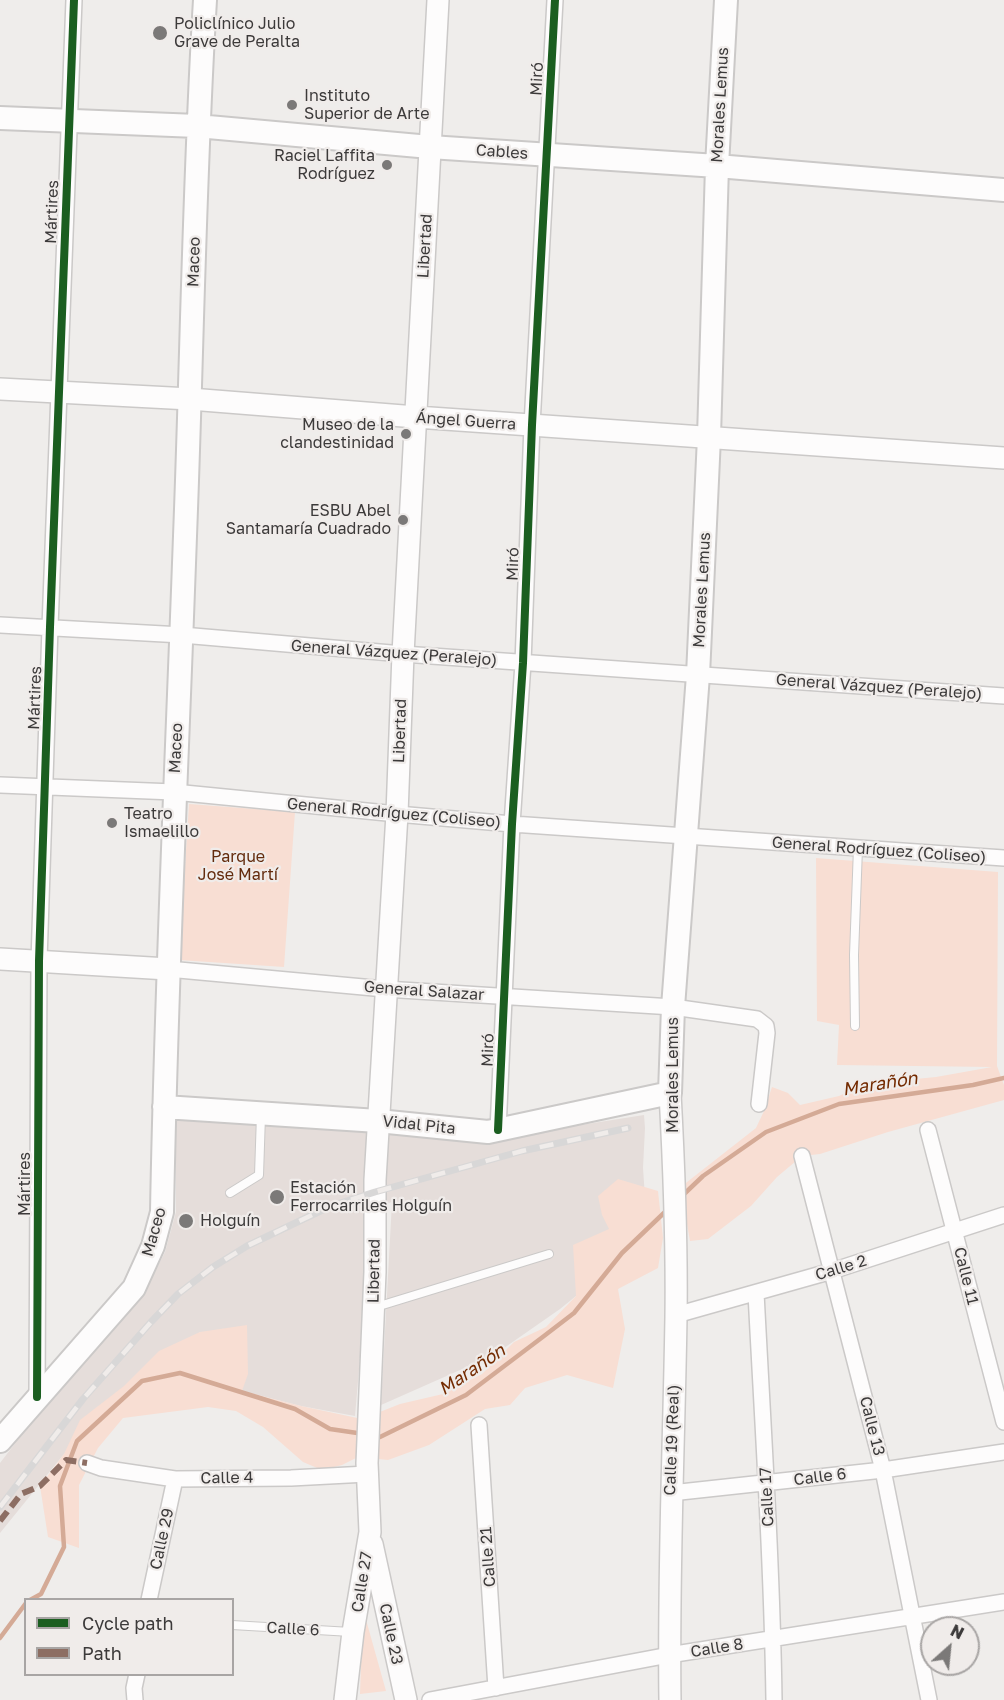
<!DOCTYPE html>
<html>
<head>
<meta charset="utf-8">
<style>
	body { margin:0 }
	#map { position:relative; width:1004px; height:1700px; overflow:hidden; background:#efedeb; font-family:"Golos Text",sans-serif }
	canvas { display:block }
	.legend { position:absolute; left:24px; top:1598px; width:210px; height:78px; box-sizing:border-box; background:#f0ecea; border:2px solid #a8a5a4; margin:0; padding:8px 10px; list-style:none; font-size:18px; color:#3c3a3a }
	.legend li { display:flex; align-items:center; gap:12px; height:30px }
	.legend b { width:30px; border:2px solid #a8a5a4 }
	.north { position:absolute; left:920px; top:1616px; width:60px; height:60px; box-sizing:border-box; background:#f0ecea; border:2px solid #a8a5a4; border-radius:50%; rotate:27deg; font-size:16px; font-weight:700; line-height:24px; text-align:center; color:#3c3a3a }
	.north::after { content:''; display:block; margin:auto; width:21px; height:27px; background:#7b7978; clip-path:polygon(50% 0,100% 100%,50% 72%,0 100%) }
</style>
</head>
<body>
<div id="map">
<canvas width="1004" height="1700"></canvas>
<ul class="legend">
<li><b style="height:8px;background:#1b5e20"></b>Cycle path</li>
<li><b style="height:8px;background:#8d6e63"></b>Path</li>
</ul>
<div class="north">N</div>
</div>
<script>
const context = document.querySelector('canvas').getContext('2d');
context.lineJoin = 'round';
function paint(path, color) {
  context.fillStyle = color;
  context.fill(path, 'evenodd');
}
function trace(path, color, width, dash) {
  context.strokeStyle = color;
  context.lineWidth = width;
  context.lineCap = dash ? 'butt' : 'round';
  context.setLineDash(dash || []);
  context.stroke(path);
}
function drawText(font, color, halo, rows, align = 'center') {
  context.font = font + ' "Golos Text",sans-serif';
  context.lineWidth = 4.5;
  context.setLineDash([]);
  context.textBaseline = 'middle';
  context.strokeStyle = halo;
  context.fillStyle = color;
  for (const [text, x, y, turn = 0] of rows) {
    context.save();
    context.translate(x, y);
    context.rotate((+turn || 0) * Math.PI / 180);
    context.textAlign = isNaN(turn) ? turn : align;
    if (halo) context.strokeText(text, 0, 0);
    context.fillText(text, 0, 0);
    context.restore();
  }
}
paint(new Path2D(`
	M644 1115 645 1128 643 1168 645 1197 576 1296 560 1309 494 1355 381 1405 392 1202 367 1210 366 1287 355 1416 301 1406 242 1391 200 1332 77 1438 0 1533V1463L63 1381 144 1293 165 1252 176 1212V1120L492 1139Z`), '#e5ddda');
paint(new Path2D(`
	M189 804 295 812 284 967 179 960Z
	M816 858 998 872 997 1066 1004 1085V1100L888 1132 820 1154 802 1156 777 1177 751 1206 708 1239 690 1241 684 1207 682 1186 756 1128 764 1111 772 1087 788 1093 800 1105 839 1096 864 1084 936 1077 992 1067 837 1065 839 1025 817 1021Z
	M618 1179 658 1191 663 1238 658 1268 618 1289 625 1329 613 1388 567 1375 525 1388 510 1405 485 1409 429 1445 388 1460 358 1457 342 1465 322 1470 303 1462 263 1427 236 1411 208 1407 123 1418 98 1448 79 1485V1548L48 1537 40 1486 64 1454 80 1420 124 1386 159 1351 200 1332 247 1325 248 1374 242 1391 301 1406 362 1419 400 1404 443 1394 482 1374 514 1342 546 1327 576 1296 573 1245 609 1229 602 1215 598 1196Z
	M363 1609 386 1691 360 1694Z`), '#f8ded3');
trace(new Path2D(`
	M682 1196 703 1176 766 1132 839 1104 973 1085 1004 1078
	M375 1436 380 1437 466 1395 544 1336 574 1313 622 1253 667 1210
	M30 1600 41 1594 64 1547 60 1486 77 1441 142 1381 180 1373 295 1409 330 1429 364 1434
	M0 1638 26 1603`), '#d4aa96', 4.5);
const lane = new Path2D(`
	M855 1026 854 955 858 848
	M230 1193 259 1175 261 1115
	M376 1307 549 1254
	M232 1625 351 1632`);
const street = new Path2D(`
	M0 625 182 635 403 654 1004 696
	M0 785 174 792 397 814 512 824 1004 858
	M168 969 385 989 673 1007 757 1019 766 1026 767 1033 759 1104
	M498 1130 512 824 523 663 532 425 555 0
	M928 1130 1004 1422
	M802 1156 883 1470 929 1700
	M756 1293C763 1429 772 1564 774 1700
	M676 1315 832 1271 1004 1215
	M37 1397 39 961 50 627 74 0
	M479 1425 496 1688
	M87 1463 101 1468 175 1479 291 1478 367 1474
	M671 1493 883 1470 1004 1452
	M149 1600 175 1479
	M135 1700 134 1688 137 1674
	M430 1700 669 1655 1004 1602`);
const secondary = new Path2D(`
	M0 389 190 399 416 417 1004 458
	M0 959 168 969
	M670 1093C674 1167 677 1242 676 1317 674 1444 668 1572 670 1700
	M372 1544 406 1700
	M345 1700 353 1632 370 1532 367 1463 375 1272V1180L397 814 403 654 438 0`);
const primary = new Path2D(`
	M0 118 197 126 430 147 717 166 1004 190
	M164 1107 378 1121 488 1132 670 1093 673 1007 698 675 709 437 717 166 726 0
	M0 1441 134 1288 153 1246 162 1212C166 986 177 761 185 536 192 357 194 178 205 0`);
trace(lane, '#cbc9c8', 10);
trace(street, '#cbc9c8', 18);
trace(secondary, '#cbc9c8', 24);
trace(primary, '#cbc9c8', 26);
trace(lane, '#fdfcfc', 8);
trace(street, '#fdfcfc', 15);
trace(secondary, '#fdfcfc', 21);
trace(primary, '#fdfcfc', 22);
const rail = new Path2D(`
	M0 1507 83 1399 151 1322 178 1294 213 1267 247 1246 331 1206 375 1192 522 1151 628 1128`);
trace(rail, '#d8d7d7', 7);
trace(rail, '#f0ecea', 4.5, [14]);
trace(new Path2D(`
	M0 1521 21 1494 40 1486 66 1460 87 1463`), '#8d6e63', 6, [12, 6]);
trace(new Path2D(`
	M498 1130 512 824 523 663 532 425 555 0
	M37 1397 39 961 50 627 74 0`), '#1b5e20', 8);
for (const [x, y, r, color] of [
	[160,33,8,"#7b7978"],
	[292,105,6,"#7b7978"],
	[387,165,6,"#7b7978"],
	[406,434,6,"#7b7978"],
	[403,520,6,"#7b7978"],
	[112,823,6,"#7b7978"],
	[277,1197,8,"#7b7978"],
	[186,1221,8,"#7b7978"]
]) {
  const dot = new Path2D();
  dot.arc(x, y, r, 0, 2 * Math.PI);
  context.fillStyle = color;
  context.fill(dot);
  trace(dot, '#f0ecea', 2);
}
drawText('16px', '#3c3a3a', '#f0ecea', [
	["Policlínico Julio",174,24],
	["Grave de Peralta",174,42],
	["Instituto",304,96],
	["Superior de Arte",304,114],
	["Raciel Laffita",375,156,"right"],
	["Rodríguez",375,174,"right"],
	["Museo de la",394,425,"right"],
	["clandestinidad",394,443,"right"],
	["ESBU Abel",391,511,"right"],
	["Santamaría Cuadrado",391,529,"right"],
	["Teatro",124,814],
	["Ismaelillo",124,832],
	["Estación",290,1188],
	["Ferrocarriles Holguín",290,1206],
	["Holguín",200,1221]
], 'left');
drawText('16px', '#3c3a3a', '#f0ecea', [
	["Miró",537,79,-87],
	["Morales Lemus",720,105,-87],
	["Cables",502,152,4],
	["Mártires",52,212,-88],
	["Libertad",425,246,-87],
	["Maceo",194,262,-88],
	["Ángel Guerra",466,421,4],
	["Miró",513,564,-88],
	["Morales Lemus",702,590,-87],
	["General Vázquez (Peralejo)",394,653,4],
	["General Vázquez (Peralejo)",879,687,4],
	["Mártires",35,698,-88],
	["Libertad",400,731,-88],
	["Maceo",176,748,-87],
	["General Rodríguez (Coliseo)",394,813,5],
	["General Rodríguez (Coliseo)",879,850,4],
	["General Salazar",424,991,4],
	["Miró",488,1050,-88],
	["Morales Lemus",673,1075,-90],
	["Vidal Pita",419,1125,6],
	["Mártires",25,1184,-90],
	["Maceo",154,1232,-74],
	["Calle 2",841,1268,-17],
	["Libertad",374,1271,-89],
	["Calle 11",966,1276,76],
	["Calle 13",872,1426,76],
	["Calle 19 (Real)",672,1440,-88],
	["Calle 6",820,1477,-7],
	["Calle 4",227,1478,-1],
	["Calle 17",767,1497,-93],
	["Calle 29",162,1539,-78],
	["Calle 21",488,1557,-94],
	["Calle 27",362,1582,-81],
	["Calle 6",293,1629,3],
	["Calle 23",391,1634,78],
	["Calle 8",717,1648,-9]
]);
drawText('16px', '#632b0d', '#f0ecea', [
	["Parque",238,857],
	["José Martí",238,875]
]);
drawText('italic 18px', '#732a00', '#f0ecea', [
	["Marañón",880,1084,-9],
	["Marañón",472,1370,-34]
]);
</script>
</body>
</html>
